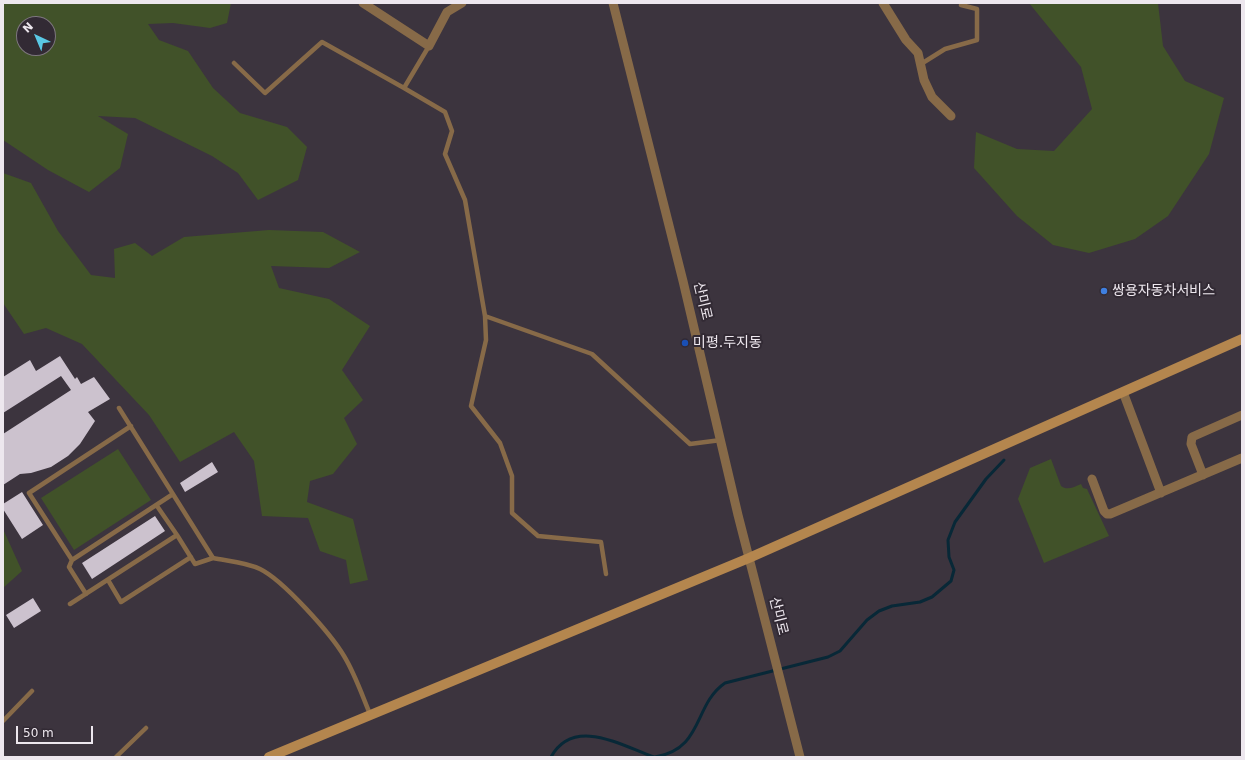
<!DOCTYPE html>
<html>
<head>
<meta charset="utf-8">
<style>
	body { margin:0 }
	#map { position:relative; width:1245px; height:760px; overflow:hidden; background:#3c343e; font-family:"DejaVu Sans",sans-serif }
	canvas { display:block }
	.frame { position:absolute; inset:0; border:4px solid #ede7ee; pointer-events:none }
	.north { position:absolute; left:16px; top:16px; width:40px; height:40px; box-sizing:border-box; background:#322a34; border:1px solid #7d767e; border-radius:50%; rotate:316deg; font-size:11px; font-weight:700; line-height:16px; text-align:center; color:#ede7ee }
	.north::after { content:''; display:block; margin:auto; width:14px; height:18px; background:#5ac8e5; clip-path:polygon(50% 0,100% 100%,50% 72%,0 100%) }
	.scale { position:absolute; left:16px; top:726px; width:77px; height:18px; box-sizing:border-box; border:2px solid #ede7ee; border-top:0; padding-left:5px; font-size:12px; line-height:14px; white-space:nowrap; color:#ede7ee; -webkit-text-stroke:3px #322a34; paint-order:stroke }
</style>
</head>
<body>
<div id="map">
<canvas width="1245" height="760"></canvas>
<div class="frame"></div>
<div class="north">N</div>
<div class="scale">50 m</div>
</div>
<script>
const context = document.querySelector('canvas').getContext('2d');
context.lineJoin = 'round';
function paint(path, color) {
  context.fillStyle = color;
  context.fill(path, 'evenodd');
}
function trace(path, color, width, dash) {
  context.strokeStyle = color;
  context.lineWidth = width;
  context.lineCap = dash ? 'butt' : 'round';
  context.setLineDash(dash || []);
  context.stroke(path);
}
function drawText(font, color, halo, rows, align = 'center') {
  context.font = font + ' "DejaVu Sans","Noto Sans KR",sans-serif';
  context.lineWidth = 4;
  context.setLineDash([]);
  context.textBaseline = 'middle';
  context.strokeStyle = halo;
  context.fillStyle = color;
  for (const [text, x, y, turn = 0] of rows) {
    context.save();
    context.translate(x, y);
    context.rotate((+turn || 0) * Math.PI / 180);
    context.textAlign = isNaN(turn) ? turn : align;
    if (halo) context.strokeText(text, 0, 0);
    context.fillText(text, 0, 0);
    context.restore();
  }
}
paint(new Path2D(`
	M3 3H231L227 23 210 28 173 23 148 24 159 40 188 51 213 88 240 113 287 127 307 147 298 180 258 200 238 173 212 156 135 118 98 116 128 134 120 168 89 192 48 170 3 140ZM24 24H48V48H24Z
	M1029 3H1158L1163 46 1185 81 1224 98 1209 154 1168 216 1135 239 1089 253 1053 245 1017 216 974 168 976 132 1017 149 1054 151 1092 109 1081 67Z
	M3 173 31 183 58 231 91 275 115 278 114 249 135 243 152 256 184 237 269 230 323 232 360 252 329 268 271 266 279 288 329 299 370 326 342 370 363 400 344 418 357 444 333 474 310 481 307 502 353 519 368 580 350 584 346 560 320 551 308 518 262 516 254 461 234 432 180 462 149 415 82 344 46 328 24 334 3 303Z
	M118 449 151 500 74 550 41 498Z
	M1051 459 1061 486C1067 491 1074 487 1081 484L1083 488 1087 489 1109 536 1044 563 1018 499 1030 468Z
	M3 529 22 571 3 588Z`), '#415229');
trace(new Path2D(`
	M551 757C574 716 622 746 654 757
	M655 757C704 749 693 705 725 683L828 657 840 651 867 620 879 611 892 606 920 602 932 597 951 581 954 570 949 557 948 540 955 522 986 479 1004 460`), '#082837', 3);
paint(new Path2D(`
	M60 356 75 379 77 377 81 384 94 377 110 399 88 412 95 421 80 444 68 456 51 467 31 473 20 474 3 485V434L71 390 61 376 3 413V377L30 360 36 371Z
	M212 462 218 472 185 492 180 483Z
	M22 492 43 525 22 539 3 509V504Z
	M155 516 165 531 92 579 82 563Z
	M33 598 41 611 14 628 6 615Z`), '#ccc2ce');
trace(new Path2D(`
	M234 63 265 93 322 42 404 88 429 46
	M921 64 945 49 977 40V9L961 5
	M404 88 445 112 452 131 445 154 465 200 485 316 592 354 690 444 721 440
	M485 316 486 340 471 406 500 443 512 476V513L538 536 601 542 606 574
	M119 408 213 558C228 561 246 562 260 569 283 580 331 634 344 656 355 674 362 695 370 714
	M131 426 29 493 72 560 173 494
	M157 506 177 535
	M72 560 69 567 86 594
	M108 580 121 602 191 557
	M70 604 177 535 195 564 213 558
	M3 721 32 691
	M116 757 146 728`), '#876a48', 4.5);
trace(new Path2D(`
	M363 3 429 46 447 12 462 3
	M613 3 683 281 738 515 800 757
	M883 3 906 40 918 53 924 80 932 97 951 116
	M1123 392 1161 493
	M1203 475 1191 444 1192 437 1242 415
	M1092 479 1104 511 1107 514H1110L1242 458`), '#876a48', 9);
trace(new Path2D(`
	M269 757 749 558 1242 339`), '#b4864e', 10);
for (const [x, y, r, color] of [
	[1104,291,4,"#3f7fe0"],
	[685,343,4,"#1a4fb4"]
]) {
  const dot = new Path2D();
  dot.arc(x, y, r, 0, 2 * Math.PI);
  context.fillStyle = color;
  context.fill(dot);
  trace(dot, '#322a34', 1.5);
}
drawText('14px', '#ede7ee', '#322a34', [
	["쌍용자동차서비스",1112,291],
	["미평.두지동",693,343]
], 'left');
drawText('14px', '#ede7ee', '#322a34', [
	["산미로",702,301,77],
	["산미로",778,616,76]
]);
</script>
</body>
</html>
